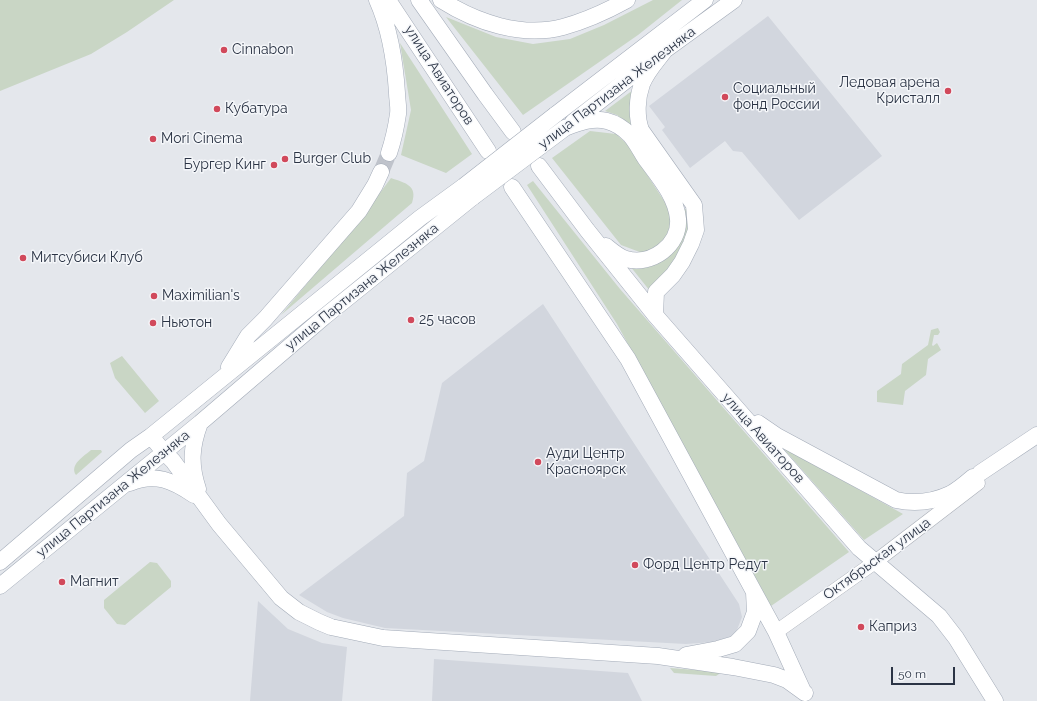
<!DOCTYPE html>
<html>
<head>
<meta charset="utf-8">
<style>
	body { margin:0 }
	#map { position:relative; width:1037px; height:701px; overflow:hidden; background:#e4e7ec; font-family:Raleway,sans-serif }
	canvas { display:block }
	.scale { position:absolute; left:891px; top:667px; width:64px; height:18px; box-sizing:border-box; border:2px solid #2b3445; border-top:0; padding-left:5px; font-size:12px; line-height:14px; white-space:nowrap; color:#2b3445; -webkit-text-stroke:3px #f4f6f9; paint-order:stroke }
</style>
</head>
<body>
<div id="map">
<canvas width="1037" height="701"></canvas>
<div class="scale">50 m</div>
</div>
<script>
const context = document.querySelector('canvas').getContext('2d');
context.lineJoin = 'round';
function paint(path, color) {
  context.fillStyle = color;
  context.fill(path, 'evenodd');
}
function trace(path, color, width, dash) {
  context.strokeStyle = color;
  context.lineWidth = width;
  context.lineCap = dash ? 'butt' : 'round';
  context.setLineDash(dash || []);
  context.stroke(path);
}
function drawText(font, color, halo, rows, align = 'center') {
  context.font = font + ' Raleway,sans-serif';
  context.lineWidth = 3;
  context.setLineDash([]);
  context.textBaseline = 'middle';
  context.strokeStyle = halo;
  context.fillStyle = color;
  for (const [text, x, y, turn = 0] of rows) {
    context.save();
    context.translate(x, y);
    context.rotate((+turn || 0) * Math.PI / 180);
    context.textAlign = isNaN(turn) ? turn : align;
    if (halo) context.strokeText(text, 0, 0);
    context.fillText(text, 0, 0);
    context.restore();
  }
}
paint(new Path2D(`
	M768 16 882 156 799 220 742 152 733 151 725 141 690 168 662 130 665 127 649 106Z
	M543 304 739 604 742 617 735 635 713 642 686 644 385 628 343 618 327 612 299 595 404 516 407 473 424 461 442 383Z
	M258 601 288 629 322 643 347 647 342 701H250Z
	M434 659 628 673 642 701H432Z`), '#d2d6de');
paint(new Path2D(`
	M0 0H174L127 32 91 54 0 91Z
	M653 0H682L638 35 523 115 446 17 496 37 533 44 570 39 604 25Z
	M400 43 472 154 446 173 401 155 411 110Z
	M633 90 648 149 627 123 617 115 605 111Z
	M590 131 616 134 627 144 672 213C668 237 668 242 645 254L621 245 552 158Z
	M391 178C405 183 418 185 412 203L281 315 362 217Z
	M533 181 620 289 849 552 771 606 617 324 527 185Z
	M684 209H688L689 224 683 250 650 291 630 266 647 265Z
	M938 328 940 332 938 335H934L932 345 933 346 937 343 941 350 928 359 926 375 905 391 903 405 877 402V391L901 374 902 364 928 345 931 330Z
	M122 356 159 401 145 413 115 378 110 363Z
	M782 447 903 514 864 540Z
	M91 450H101L102 452 76 475C69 465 84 456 91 450Z
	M150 562 157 563 171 581V587L125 625 117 624 104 608V600Z
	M670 668 722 672 716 676 674 673Z`), '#c9d6c5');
trace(new Path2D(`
	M381 172 389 153`), '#bfc3cb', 16, [16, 8]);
const secondary = new Path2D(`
	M776 632 875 562 978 483`);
const primary = new Path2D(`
	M377 0C390 29 395 61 397 93 397 100 399 107 398 114 396 128 393 141 389 153
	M388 0 488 151
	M419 0 485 94 513 132
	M441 0C476 22 521 38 563 27 585 21 607 11 627 0
	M555 115 705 0
	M573 122 665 50 734 0
	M565 128C578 123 593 117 607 121 615 123 624 129 630 135 636 142 640 150 645 158 658 176 676 196 678 219 680 245 652 266 626 259 619 257 612 251 606 246
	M539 166 587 230 655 315 859 548 939 616 956 638 995 701
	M512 187 628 359 753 590 776 632 803 691
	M655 315 656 292 673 275 682 262 691 244 696 230 694 205 641 130C636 116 637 98 642 84 647 71 657 61 665 50
	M229 367 248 336 265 319 359 211 375 185 381 172
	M758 423 777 436 896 500C914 504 933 502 950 494 958 490 966 483 973 477
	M151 436 164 452 173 461 219 524 281 598 299 612 319 622 331 627 383 638 658 656 733 667 774 675 787 680 805 693
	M980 473 1037 435
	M130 483C155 472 173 481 194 495
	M198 489C190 465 191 447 200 423
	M0 562 131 450 151 436 420 218 464 186
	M0 586 200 423 324 317 473 197
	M686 655 718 649 735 644 748 631 755 612 754 592`);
trace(secondary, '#a9aeb7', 15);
trace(primary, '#a3abb8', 17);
trace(secondary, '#fff', 14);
trace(primary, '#fff', 16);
const primaryBridge = new Path2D(`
	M464 186 555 115
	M473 197 565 128`);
trace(primaryBridge, '#a3abb8', 17, []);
trace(primaryBridge, '#fff', 16);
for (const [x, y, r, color] of [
	[224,50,4,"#d1495b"],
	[948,91,4,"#d1495b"],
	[725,97,4,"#d1495b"],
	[217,109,4,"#d1495b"],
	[153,139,4,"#d1495b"],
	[285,159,4,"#d1495b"],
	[274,165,4,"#d1495b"],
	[23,258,4,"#d1495b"],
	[154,296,4,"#d1495b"],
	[411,320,4,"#d1495b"],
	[153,323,4,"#d1495b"],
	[538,462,4,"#d1495b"],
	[635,565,4,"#d1495b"],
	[62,582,4,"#d1495b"],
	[861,627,4,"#d1495b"]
]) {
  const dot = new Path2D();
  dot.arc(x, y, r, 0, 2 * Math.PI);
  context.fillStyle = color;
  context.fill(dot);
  trace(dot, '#f4f6f9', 1.5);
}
drawText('14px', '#2b3445', '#f4f6f9', [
	["Cinnabon",232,50],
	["Ледовая арена",940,83,"right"],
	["Кристалл",940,99,"right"],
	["Социальный",733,89],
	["фонд России",733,105],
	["Кубатура",225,109],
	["Mori Cinema",161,139],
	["Burger Club",293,159],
	["Бургер Кинг",266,165,"right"],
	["Митсубиси Клуб",31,258],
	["Maximilian's",162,296],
	["25 часов",419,320],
	["Ньютон",161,323],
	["Ауди Центр",546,454],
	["Красноярск",546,470],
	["Форд Центр Редут",643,565],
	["Магнит",70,582],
	["Каприз",869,627]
], 'left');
drawText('14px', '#2b3445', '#f4f6f9', [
	["улица Авиаторов",439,75,57],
	["улица Партизана Железняка",617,88,-37],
	["улица Партизана Железняка",362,287,-39],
	["улица Авиаторов",763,438,48],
	["улица Партизана Железняка",113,494,-39],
	["Октябрьская улица",877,559,-36]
]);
</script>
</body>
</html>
